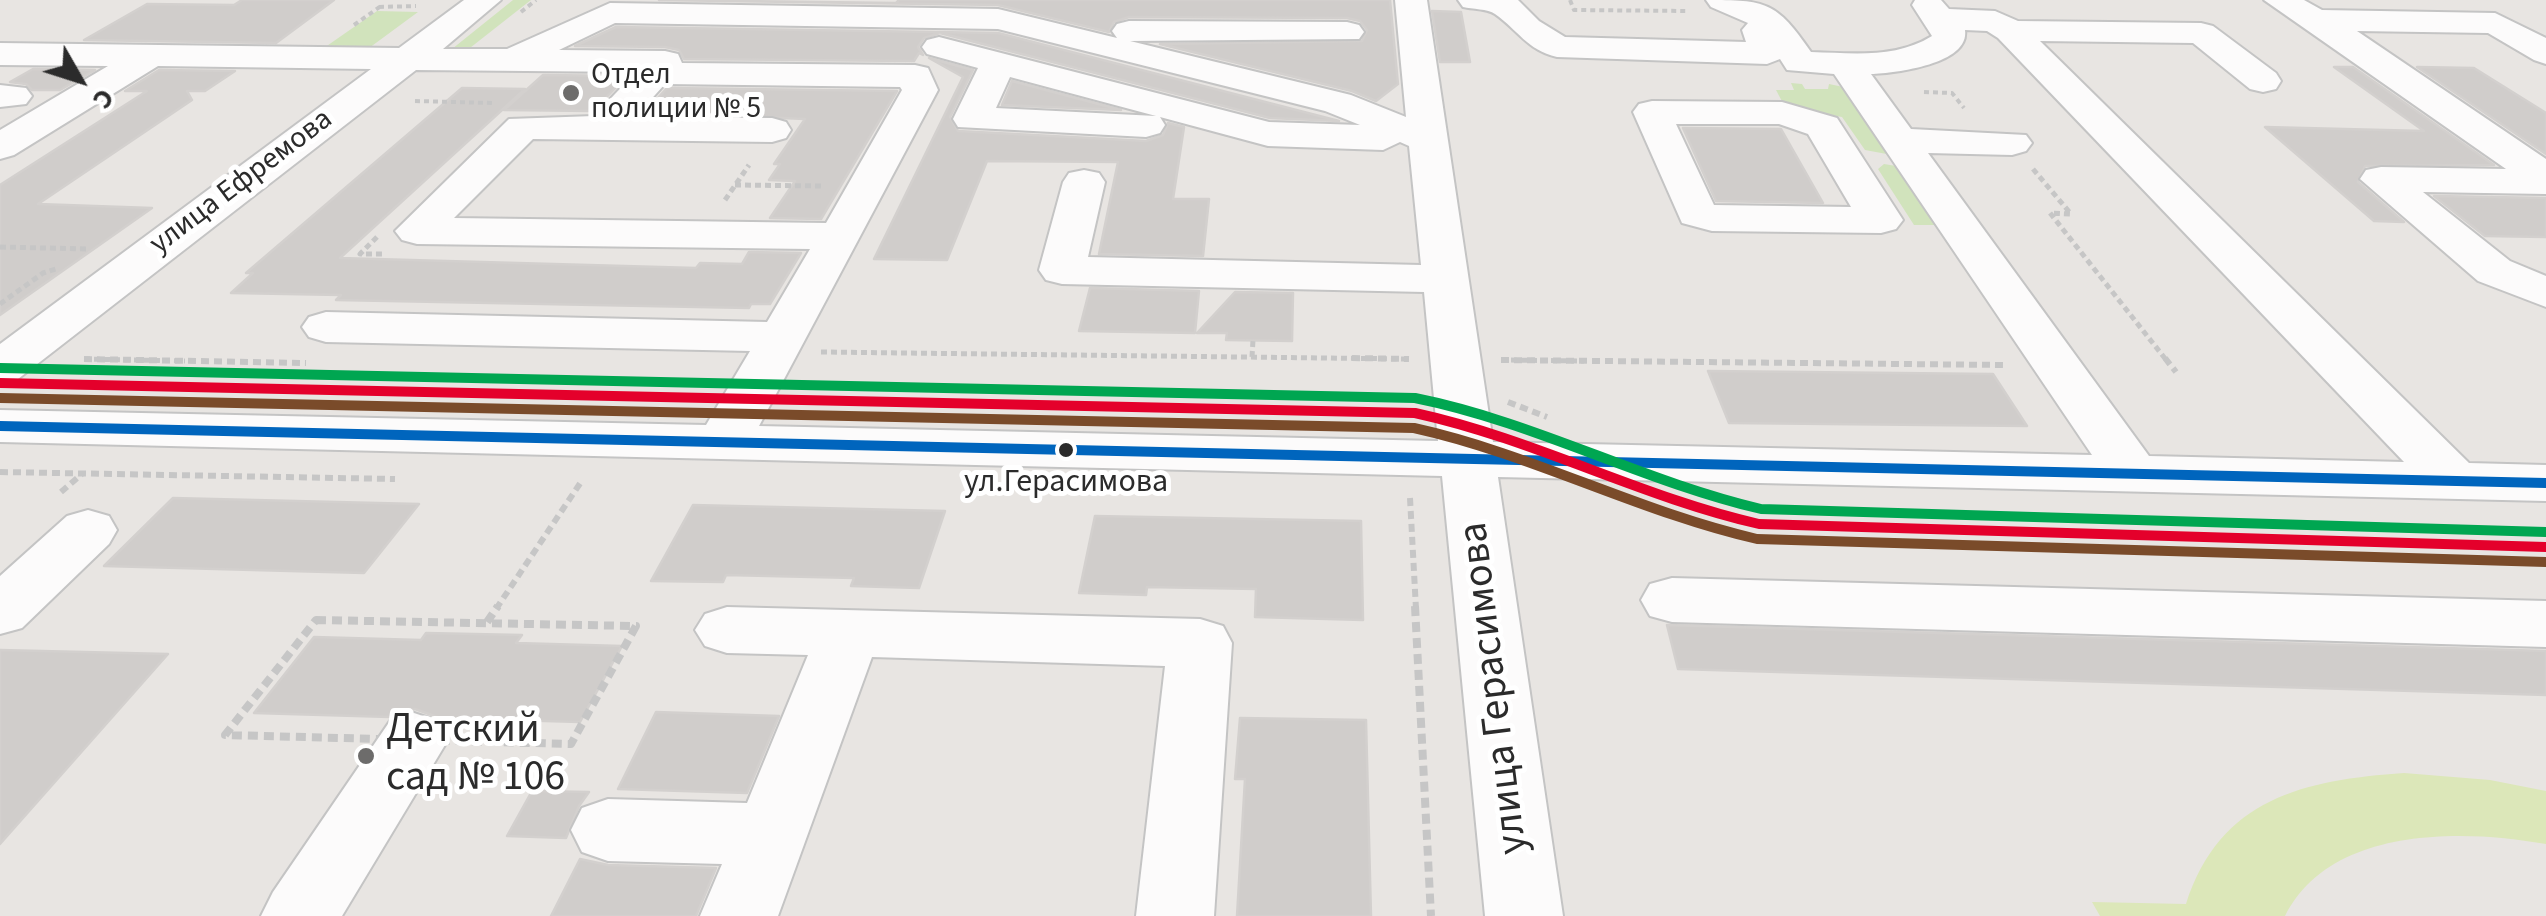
<!DOCTYPE html>
<html>
<head>
<meta charset="utf-8">
<style>
	body { margin:0 }
	#map { position:relative; width:2546px; height:916px; overflow:hidden; background:#e8e5e2; font-family:"Source Sans 3",sans-serif }
	canvas { display:block }
	.north { position:absolute; left:30px; top:30px; width:100px; height:100px; -webkit-text-stroke:8px #fff; paint-order:stroke; rotate:129deg; font-size:28px; font-weight:700; line-height:40px; text-align:center; color:#2b2b2b }
	.north::after { content:''; display:block; margin:auto; width:35px; height:45px; background:#2b2b2b; clip-path:polygon(50% 0,100% 100%,50% 72%,0 100%) }
</style>
</head>
<body>
<div id="map">
<canvas width="2546" height="916"></canvas>
<div class="north">С</div>
</div>
<script>
const context = document.querySelector('canvas').getContext('2d');
context.lineJoin = 'round';
function paint(path, color) {
  context.fillStyle = color;
  context.fill(path, 'evenodd');
}
function trace(path, color, width, dash) {
  context.strokeStyle = color;
  context.lineWidth = width;
  context.lineCap = dash ? 'butt' : 'round';
  context.setLineDash(dash || []);
  context.stroke(path);
}
function drawText(font, color, halo, rows, align = 'center') {
  context.font = font + ' "Source Sans 3",sans-serif';
  context.lineWidth = 10;
  context.setLineDash([]);
  context.textBaseline = 'middle';
  context.strokeStyle = halo;
  context.fillStyle = color;
  for (const [text, x, y, turn = 0] of rows) {
    context.save();
    context.translate(x, y);
    context.rotate((+turn || 0) * Math.PI / 180);
    context.textAlign = isNaN(turn) ? turn : align;
    if (halo) context.strokeText(text, 0, 0);
    context.fillText(text, 0, 0);
    context.restore();
  }
}
paint(new Path2D(`
	M513 0H531L461 55 452 49Z
	M377 11 418 12 365 51 321 50Z
	M1791 83 1802 84 1805 89H1828L1829 84 1853 89 1892 155 1865 150 1842 117 1785 107 1776 90H1794Z
	M1884 164 1902 167 1949 225H1914L1878 169Z`), '#d1e3bc');
paint(new Path2D(`
	M2404 773 2490 780 2546 791V844C2462 829 2330 826 2285 916H2100L2092 902 2186 904C2220 798 2304 780 2404 773Z`), '#dce7b9');
const building = new Path2D(`
	M242 0H334L276 43 84 40 147 4 234 5Z
	M659 0 896 3 899 0H1390L1398 84 1376 101 1352 91 1160 44 1362 41 1367 30 1360 21 1347 18 1129 17 1114 22 1109 32 998 5Z
	M1432 11 1461 12 1470 62H1440Z
	M616 27 998 33 1339 121 1270 118 940 33 924 38 918 47 923 55 919 53 914 61 684 59 679 50 665 47 575 46Z
	M929 58 973 70 950 117 958 131 1146 141 1163 135 1168 123 1184 127 1173 199H1209L1203 256 1099 254 1118 162 987 161 947 260 874 259 963 77Z
	M2334 67H2353L2494 165 2365 166 2358 182 2404 222 2374 221 2265 127 2424 131Z
	M2417 67 2474 68 2546 113V154Z
	M33 69 95 70 60 90H32L26 84 10 82Z
	M159 70 235 71 205 91H187L192 100 38 204 152 208 0 315V185L147 91H125Z
	M543 75 627 76 593 111 504 110Z
	M1012 81 1121 110 1002 105Z
	M462 88 525 89 340 258 696 268 700 263 742 264 749 252 801 253 770 304H751L749 308 336 300 341 295 231 293 253 273H246Z
	M667 88 897 91 821 219 770 218 795 181 769 180 780 164H774L805 119 645 112Z
	M1683 128 1781 129 1823 203 1716 201Z
	M2434 196 2546 198V237L2485 236Z
	M1090 288 1199 291 1195 333 1079 331Z
	M1235 292 1293 293 1292 341 1226 340 1227 333H1197Z
	M1708 371 1993 374 2027 426 1729 423Z
	M173 498 419 504 364 573 104 566Z
	M693 505 945 511 919 588 851 586 854 578 726 575 723 582 651 581Z
	M1095 516 1361 521 1363 620 1255 617 1256 589 1147 587 1146 595 1079 593Z
	M1667 625 2546 651V695L1678 669Z
	M426 633 522 635 516 643 622 646 580 722 440 718 415 709 390 717 254 713 314 637 421 640Z
	M0 650 168 654 0 844Z
	M656 712 779 716 747 793 618 789Z
	M1240 718 1366 720 1371 916H1237L1245 779H1235Z
	M532 791 589 792 579 806 566 838 507 836Z
	M580 859 608 865 716 868 696 916H551Z`);
paint(building, '#d0cdcb');
trace(building, '#d3d0ce', 2.5);
const minor = new Path2D(`
	M464 0H501L443 49H507L610 3 998 9 1117 38 1112 31 1117 24 1129 21 1347 22 1359 25 1364 32 1359 39 1130 41 1351 95 1406 117 1395 0H1427L1493 442 2092 455 1834 74 1787 70 1780 59 1767 64 1557 57C1527 50 1518 30 1495 14 1488 9 1472 9 1463 7L1458 0H1518L1539 21 1565 37 1746 42 1742 30 1748 23 1711 7 1706 0C1766 0 1776 1 1811 52 1852 53 1895 59 1932 36L1912 5 1915 0H1941L1949 9 1995 11 2018 21 2201 23 2213 26 2276 73 2281 81 2276 89 2263 92 2250 89 2193 43 2040 41 2469 463 2546 465V501L1498 477 1563 916H1485L1442 476 0 442V410L706 425 750 351 326 342 309 337 302 327 309 317 326 312 767 322 810 249 417 244 402 240 395 231 509 119 594 116 636 72 416 70 18 379 0 383V344L371 69 158 66 14 155 0 159V130L108 66 0 65V43L399 48ZM615 23 998 29 1325 111 1360 125 1269 122 939 37 927 40 922 47 927 54 978 68 953 119 958 127 1146 137 1160 133 1165 125 1160 117 1268 146 1383 150 1400 142 1409 146 1421 265 1088 257 1105 182 1099 173 1084 170 1069 173 1063 182 1039 270 1046 280 1062 284 1424 292 1438 441 759 426 938 90 928 68 915 65 682 63 678 54 665 51 559 50ZM1965 30 1987 31 1998 38 2404 462 2149 456 1928 153 2012 155 2026 151 2032 143 2026 135 1911 129 1871 74C1896 73 1970 64 1965 30ZM1010 77 1156 116 996 108ZM665 84 900 87 902 90 826 223 454 218 533 139 772 142 786 138 791 130 786 122 772 118 635 117Z
	M2264 0H2304L2322 10 2495 13 2546 38V64L2534 60 2488 33 2357 31 2546 159V194L2423 192 2510 261 2546 276V307L2478 281 2360 179 2366 170 2381 167 2506 169Z
	M0 85 26 88 32 96 26 104 0 107Z
	M1652 101 1782 102 1837 118 1903 220 1896 229 1881 233 1712 231 1682 223 1633 112 1639 104ZM1676 124H1779L1808 134 1851 207 1714 205Z
	M88 510 109 516 117 530 109 544 22 628 0 634V576L67 516Z
	M1672 578 2546 601V647L1672 622 1650 616 1641 600 1650 584Z
	M727 607 1200 619 1223 626 1232 643 1214 916H1136L1165 666 872 657 778 916H700L722 864 608 861 582 852 571 830 582 808 608 799 747 803 808 655 727 653 705 646 695 630 705 614Z
	M414 713 438 721 448 740 342 916H261L273 892 390 721Z`);
trace(minor, '#c4c4c4', 4);
trace(new Path2D(`
	M1570 0 1574 10 1687 11
	M379 7 416 6
	M521 12 536 0
	M354 25 381 6
	M1924 92 1952 93 1964 108
	M415 101 492 103`), '#c6c6c6', 4, [5, 4]);
trace(new Path2D(`
	M2033 169 2071 214 2050 213 2167 361
	M735 185 824 186
	M725 200 749 165
	M377 237 360 254H383
	M0 247 89 249
	M0 304 43 273 59 268
	M821 352 1409 359
	M1252 357 1253 340
	M84 359 185 361
	M1501 360 1584 361`), '#c6c6c6', 5, [6, 4]);
trace(new Path2D(`
	M1352 358 1409 359
	M2165 358 2176 372
	M84 359 306 363
	M1501 360 2004 365
	M1508 402 1547 417
	M0 472 395 479
	M61 492 82 474
	M1410 498 1416 609
	M496 609 581 482`), '#c6c6c6', 6, [8, 5]);
trace(new Path2D(`
	M1415 606 1431 916
	M316 620 636 626 571 744 225 735Z
	M487 622 498 606`), '#c6c6c6', 8, [10, 6]);
paint(minor, '#fcfbfb');
trace(new Path2D(`
	M0 426 2546 483`), '#0065bd', 10);
trace(new Path2D(`
	M0 383 1415 413C1534 439 1641 497 1759 524L2546 547`), '#e4002b', 10);
trace(new Path2D(`
	M0 398 1414 428C1532 454 1639 512 1757 539L2546 562`), '#7a4b2a', 10);
trace(new Path2D(`
	M0 368 1415 398C1535 422 1642 481 1761 509L2546 532`), '#00a651', 10);
for (const [x, y, r, color] of [
	[571,93,10,"#6d6c6b"],
	[1066,450,9,"#2b2b2b"],
	[366,756,10,"#6d6c6b"]
]) {
  const dot = new Path2D();
  dot.arc(x, y, r, 0, 2 * Math.PI);
  context.fillStyle = color;
  context.fill(dot);
  trace(dot, '#fff', 4);
}
drawText('30px', '#2b2b2b', '#fff', [
	["Отдел",591,76],
	["полиции № 5",591,110]
], 'left');
drawText('30px', '#2b2b2b', '#fff', [
	["улица Ефремова",242,183,-37]
]);
drawText('32px', '#2b2b2b', '#fff', [
	["ул.Герасимова",1066,484]
]);
drawText('42px', '#2b2b2b', '#fff', [
	["улица Герасимова",1496,688,-97]
]);
drawText('42px', '#2b2b2b', '#fff', [
	["Детский",386,732],
	["сад № 106",386,780]
], 'left');
</script>
</body>
</html>
